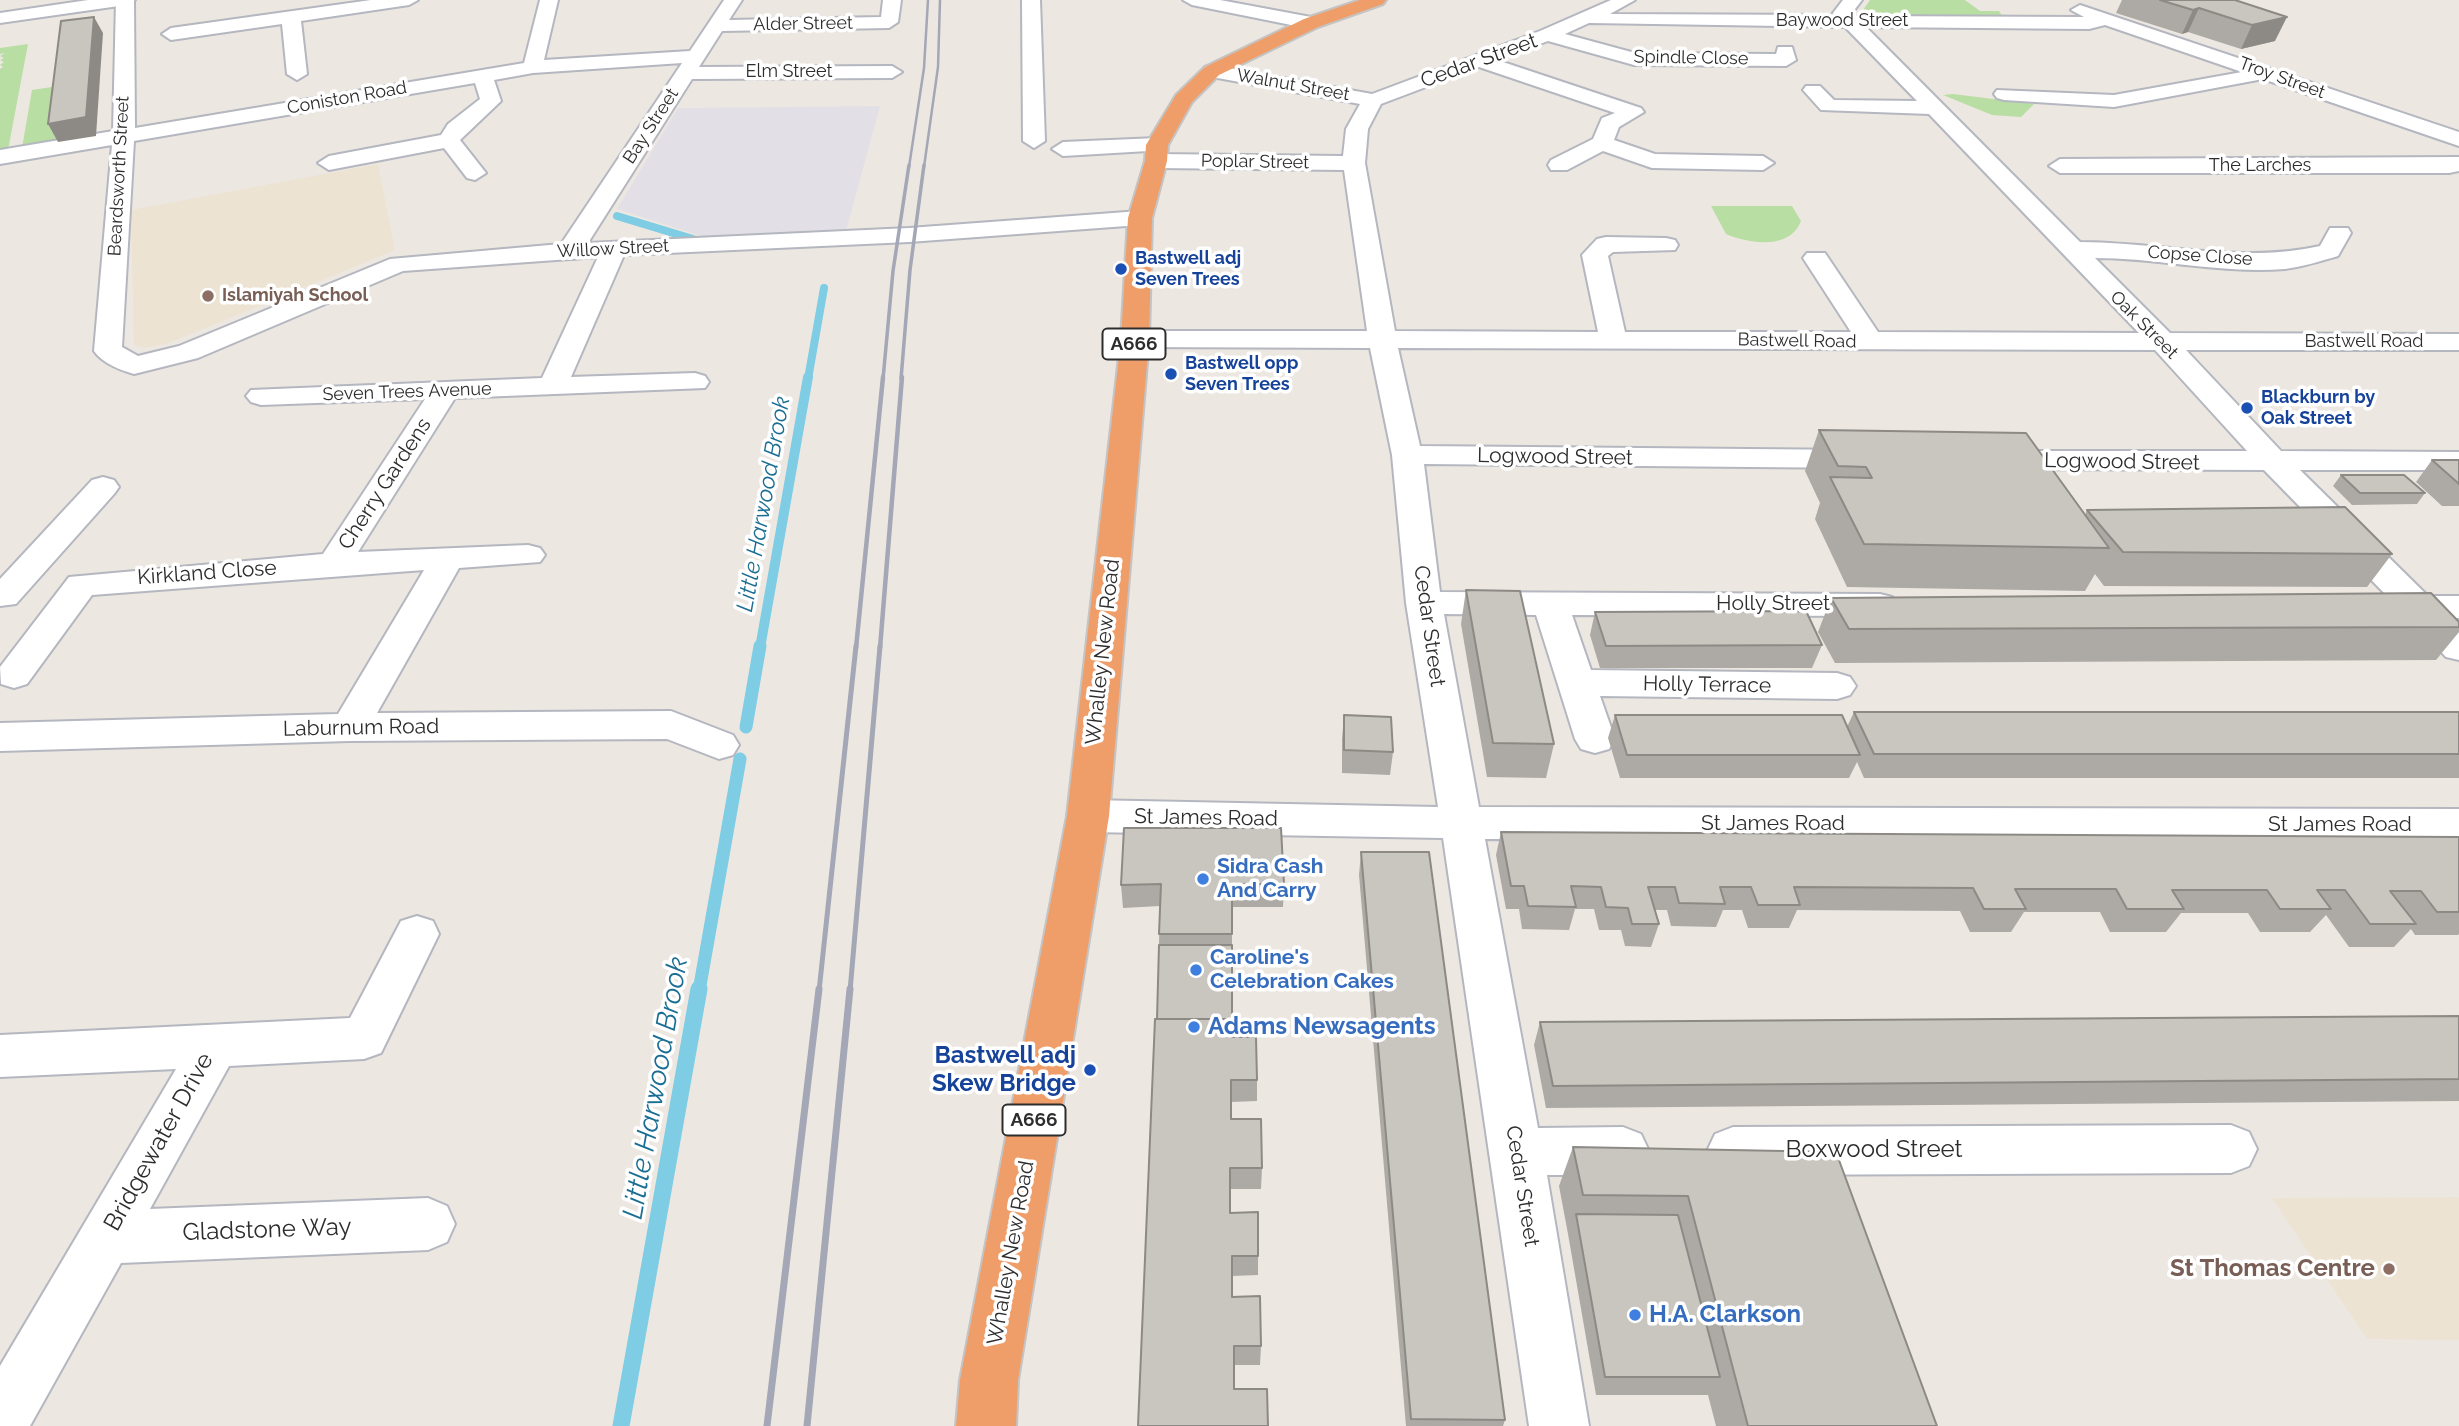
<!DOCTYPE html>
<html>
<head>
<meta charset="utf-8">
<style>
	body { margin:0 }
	canvas { display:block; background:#ede7e1 }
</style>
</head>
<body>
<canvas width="2459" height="1426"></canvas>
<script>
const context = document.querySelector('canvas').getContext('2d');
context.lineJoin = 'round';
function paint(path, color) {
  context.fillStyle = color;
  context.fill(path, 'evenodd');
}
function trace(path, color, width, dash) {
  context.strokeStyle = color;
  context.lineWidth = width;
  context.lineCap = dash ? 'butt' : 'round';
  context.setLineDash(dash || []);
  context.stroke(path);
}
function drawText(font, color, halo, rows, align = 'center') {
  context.font = font + ' Raleway,sans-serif';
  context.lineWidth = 7;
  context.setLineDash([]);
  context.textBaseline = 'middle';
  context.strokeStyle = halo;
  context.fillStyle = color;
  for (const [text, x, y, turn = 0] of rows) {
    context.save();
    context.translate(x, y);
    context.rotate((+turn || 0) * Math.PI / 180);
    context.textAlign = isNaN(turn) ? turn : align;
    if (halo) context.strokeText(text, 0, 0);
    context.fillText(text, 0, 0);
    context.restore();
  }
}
paint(new Path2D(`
	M880 106 846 231 707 238 617 209 678 108Z`), '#e2e0e6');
paint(new Path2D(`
	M378 164 395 250 169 343 145 348 134 345 131 210Z
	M2459 1197V1340L2367 1339 2272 1198Z`), '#ece3d2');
paint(new Path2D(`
	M1870 0H1965L1980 11H1999L2003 17 1859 16Z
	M28 44 8 150 0 151V69L3 67 0 65 4 62 0 60 4 58 0 56 5 53 0 54V48Z
	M65 85 64 95 50 98 63 100 49 104 63 103 49 108 58 142 22 148 32 90Z
	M1953 94 2034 104 2021 117 1992 115 1943 95Z
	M1711 206H1792L1801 221C1790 250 1749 244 1726 234Z`), '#b9dea3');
trace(new Path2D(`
	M617 216 693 239
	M808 379 824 288`), '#7ecde4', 8);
trace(new Path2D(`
	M760 648 808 377`), '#7ecde4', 10);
trace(new Path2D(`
	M746 727 760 646
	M699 991 740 759`), '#7ecde4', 13);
trace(new Path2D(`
	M621 1426 699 989`), '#7ecde4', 17);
const street = new Path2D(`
	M116 0H134L135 128 524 63 540 0H558L544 60 690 51 724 0H742L729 20 881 17 883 0H901L898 22 889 28 722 31 699 67 892 66 902 72 892 78 692 79 588 243 909 228 1140 211 1149 213 1152 218 1149 223 1140 225 909 242 624 255 571 377 695 373 705 376 709 382 705 388 455 398 358 552 528 545 540 548 545 555 540 562 459 568 377 713 671 711 733 735 739 745 733 755 719 759 667 739 350 741 0 751V723L338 714 424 570 92 595 27 684 14 688 1 684 0 667 69 577 323 554 425 399 261 405 251 402 246 396 251 390 542 378 598 257 403 271 198 358 134 374C120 370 102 363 94 351L112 145 0 164V150L113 131ZM682 63 561 244 390 259 179 346 138 356 122 347 134 141 475 83 480 99 448 124 441 135 329 156 318 163 329 170 444 148 467 178 475 180 486 173 460 140 501 101 494 80 533 73Z
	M371 0H418L409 5 301 21 307 74 297 80 287 74 282 24 171 40 162 34 171 28Z
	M1022 0H1040L1045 141 1034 148 1023 141Z
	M1183 0H1220L1311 17 1320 23 1311 29 1192 5Z
	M1611 0H1635L1610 14 1835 15 1833 13 1843 0H1862L1852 13 1855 16 2084 17 2071 10 2080 5 2459 132V146L2263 79 2114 107 2004 100 1997 98 1994 94 1997 90 2114 95 2242 72 2105 25 2089 29 1866 27 2080 242C2160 242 2240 264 2320 246L2330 228H2348L2351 233 2338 256C2321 261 2302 267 2285 269 2221 274 2158 258 2095 258L2170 333 2459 334V350H2186L2281 451 2459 452V470H2300L2428 596H2459V618H2450L2459 627V660L2446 657 2409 618 2379 615 2374 607 2379 599 2388 597 2264 470 1993 469 1982 467 1977 460 1982 453 1993 451H2247L2155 350 1398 348 1420 446 1860 450 1871 452 1876 459 1871 466 1860 468 1424 464 1440 592 1880 594 1892 597 1898 605 1892 613 1880 616 1572 615 1591 670 1837 673 1850 677 1856 686 1850 695 1837 699 1600 696 1615 739 1609 749 1595 753 1581 749 1575 739 1536 615 1444 614 1479 807 2459 809V841L1485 839 1538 1128 1623 1127 1641 1134 1649 1151 1641 1168 1623 1175H1547L1589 1426H1529L1443 838 1088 832 1073 827 1067 816 1073 805 1088 800 1438 807 1406 603 1392 455 1370 348 1135 347 1125 345 1121 339 1125 333 1135 331H1367L1344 170 1156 168 1145 161 1156 154 1343 156 1346 129 1360 104 1212 77 1202 71 1205 67 1212 65 1372 94 1540 31ZM1589 23 1845 27 1917 101 1834 100 1820 86H1806L1803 90 1821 110 1929 114 2139 333 1878 332 1825 253H1807L1803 258 1851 332H1625L1608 256 1613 252 1675 250 1678 245 1675 240 1666 238 1606 237 1597 239 1582 255 1598 332 1395 331 1365 163 1368 129 1381 104 1479 67 1615 113 1602 118 1593 139 1551 160 1548 165 1551 170H1567L1603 151 1652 168 1763 170 1774 163 1763 156 1655 154 1614 140 1619 127 1644 112 1641 108 1497 60 1548 41 1634 65 1786 66 1796 60 1792 47H1778L1776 54 1635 53 1565 34Z
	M1157 138 1168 145 1165 150 1063 156 1052 149 1063 142Z
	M2459 157V171L2449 173H2060L2049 166 2060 159Z
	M103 477 114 480 119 487 114 494 16 604 0 606V579L92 480Z
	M417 916 433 921 439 934 381 1053 364 1059 229 1066 150 1209 428 1198 447 1206 455 1224 447 1242 428 1250 121 1263 30 1426H0V1366L176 1069 0 1077V1035L350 1018 401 921Z
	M2231 1125 2249 1132 2257 1149 2249 1166 2231 1173 1733 1175 1715 1168 1707 1151 1715 1134 1733 1127Z`);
const secondary = new Path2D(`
	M88 0H135L126 5 0 23V13Z`);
const highway = new Path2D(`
	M1360 0H1386L1383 4 1318 27 1219 75 1192 102 1168 145 1167 161 1152 218 1149 339 1109 816 1018 1380 1016 1426H956L960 1380 1067 816 1121 339 1128 218 1145 161 1146 145 1176 95 1205 67 1304 19Z`);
trace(street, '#b4b7bf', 4);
trace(secondary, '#b4b7bf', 4);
trace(highway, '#c4c4c4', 4);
paint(street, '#fff');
paint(secondary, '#fff');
paint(highway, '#f09e69');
trace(new Path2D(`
	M909 167 924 68 928 0
	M924 167 938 67 940 0`), '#a4a7b5', 2.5);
trace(new Path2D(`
	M883 379 893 271 909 165
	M901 379 910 270 924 165`), '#a4a7b5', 3.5);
trace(new Path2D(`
	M856 648 883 377
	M880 648 902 377`), '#a4a7b5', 4.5);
trace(new Path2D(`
	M819 991 856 646
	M850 991 880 646`), '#a4a7b5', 5);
trace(new Path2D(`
	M767 1426 819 989
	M807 1426 850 989`), '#a4a7b5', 7);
paint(new Path2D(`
	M2122 0H2235L2275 41 2241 49 2188 32 2182 34 2116 13Z
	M1819 430 2085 515 2087 510 2392 554 2367 587 2104 586 2095 574 2085 591 1847 587 1815 519 1820 503 1805 471Z
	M2432 460H2459V506H2442L2416 482Z
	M2341 475 2425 493 2417 504 2352 505 2333 486Z
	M1466 590 1554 744 1546 778 1487 777 1461 624Z
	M1831 598 2459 622V632L2436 660 1835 663 1818 632Z
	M1595 612 1822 645 1812 668H1600L1590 635Z
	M1854 712H2459V778H1864L1857 762 1849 778H1620L1608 738 1615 715 1847 727Z
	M1344 715 1393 752 1390 775 1342 773V739Z
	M1124 828 1284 884 1283 907H1232V1037L1257 1080V1101L1231 1102V1119L1262 1168 1261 1189H1230V1213L1258 1256V1275L1232 1276V1297L1261 1346 1260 1365H1234L1138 1426 1157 1019 1160 906 1123 908 1121 885Z
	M1501 832 2459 837V934L2458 935H2415L2411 929 2394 947H2349L2326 915 2310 932H2260L2248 913H2181L2166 932H2110L2100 912H2024L2011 932H1970L1960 911 1797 910 1789 928H1748L1742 910H1723L1716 927 1671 926 1667 910H1655L1659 924 1651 947 1625 946 1621 930H1599L1594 909H1575L1569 930 1522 929 1519 909H1506L1496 855Z
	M1361 852 1505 1420 1503 1426H1406L1359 875Z
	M2459 1016V1101L1546 1108 1534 1045 1540 1022Z
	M1573 1147 1836 1152 1937 1426H1716L1708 1395H1596L1568 1234 1559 1186Z`), '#ada9a4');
paint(new Path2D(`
	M2199 8 2188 32 2182 34 2193 10Z
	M94 17 103 33 96 136 58 142 48 124Z
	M2287 17 2275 41 2241 49 2252 25Z`), '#8d8a86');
const building = new Path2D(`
	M2160 0H2235L2287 17 2252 25 2199 8 2193 10Z
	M94 17 86 117 48 124 61 21Z
	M1819 430 2026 433 2109 548 1864 544 1830 477 1872 478 1866 467 1838 466Z
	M2432 460H2459V484L2458 483Z
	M2341 475H2404L2425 493H2360Z
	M2345 507 2392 554 2123 552 2087 510Z
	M1466 590 1520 591 1554 744 1493 743Z
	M2431 593 2459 622V627L1849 629 1831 598Z
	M1806 611 1822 645 1606 646 1595 612Z
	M1854 712H2459V754H1874Z
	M1344 715 1391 717 1393 752 1344 750Z
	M1615 715H1842L1860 755H1627Z
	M1124 828H1281L1284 884H1232V934H1159L1161 884 1121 885Z
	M1501 832 2459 837V912H2437L2421 891H2390L2416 924H2370L2345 890H2317L2331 909H2280L2267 890H2172L2184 909H2127L2116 889H2015L2026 909H1984L1973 888 1794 887 1800 905H1758L1751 887H1720L1725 904 1679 903 1675 887H1648L1659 924H1632L1628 908 1606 907 1601 887 1571 886 1576 907 1528 906 1524 886H1511Z
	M1361 852H1429L1505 1420 1411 1419Z
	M1159 945H1232V1021L1231 1019H1157Z
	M2459 1016V1079L1553 1086 1540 1022Z
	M1155 1019H1231L1232 1037H1256L1257 1080H1231V1119H1261L1262 1168H1230V1213L1258 1212V1256H1232V1297L1260 1296 1261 1346H1234V1389H1267L1268 1426H1138Z
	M1573 1147 1836 1152 1937 1426H1748L1688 1196 1583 1195Z
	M1576 1214 1678 1215 1720 1377H1605Z`);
paint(building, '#c9c5bf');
trace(building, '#8d8a86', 2);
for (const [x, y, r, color] of [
	[1121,269,7,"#1a4fb4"],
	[208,296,7,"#8d6e63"],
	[1171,374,7,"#1a4fb4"],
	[2247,408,7,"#1a4fb4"],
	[1203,879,7,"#3f7fe0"],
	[1196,970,7,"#3f7fe0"],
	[1194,1027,7,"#3f7fe0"],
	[1090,1070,7,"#1a4fb4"],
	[2389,1269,7,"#8d6e63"],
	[1635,1315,7,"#3f7fe0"]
]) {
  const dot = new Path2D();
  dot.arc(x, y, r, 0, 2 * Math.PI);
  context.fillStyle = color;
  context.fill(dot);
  trace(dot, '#fff', 2.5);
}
drawText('18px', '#2d2d2d', '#fff', [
	["Baywood Street",1842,21],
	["Alder Street",803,24,-1],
	["Spindle Close",1691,58,1],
	["Elm Street",789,72],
	["Troy Street",2282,78,20],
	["Walnut Street",1293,85,10],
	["Coniston Road",347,98,-10],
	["Bay Street",651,126,-57],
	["Poplar Street",1255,162,1],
	["The Larches",2260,166],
	["Beardsworth Street",119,176,-87],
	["Willow Street",613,249,-3],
	["Copse Close",2200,256,4],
	["Oak Street",2144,325,45],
	["Bastwell Road",1797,341,1],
	["Bastwell Road",2364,342],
	["Seven Trees Avenue",407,392,-2]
]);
drawText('bold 18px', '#164399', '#fff', [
	["Bastwell adj",1135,259],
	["Seven Trees",1135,280],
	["Bastwell opp",1185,364],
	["Seven Trees",1185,385],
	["Blackburn by",2261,398],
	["Oak Street",2261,419]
], 'left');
drawText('bold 18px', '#785e54', '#fff', [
	["Islamiyah School",222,296]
], 'left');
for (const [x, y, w] of [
	[1134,344,63],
	[1034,1120,63]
]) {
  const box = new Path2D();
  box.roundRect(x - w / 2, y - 15.5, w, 31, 5);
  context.fillStyle = '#fff';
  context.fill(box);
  trace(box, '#2d2d2d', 2);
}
drawText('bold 19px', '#2d2d2d', null, [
	["A666",1134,344],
	["A666",1034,1120]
]);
drawText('21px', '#2d2d2d', '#fff', [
	["Cedar Street",1479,61,-20],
	["Logwood Street",1555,457,1],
	["Logwood Street",2122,462,1],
	["Cherry Gardens",385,484,-57],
	["Kirkland Close",207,573,-4],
	["Holly Street",1773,604],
	["Cedar Street",1429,626,82],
	["Whalley New Road",1103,652,-84],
	["Holly Terrace",1707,685,1],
	["Laburnum Road",361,728,-1],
	["St James Road",1206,818,1],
	["St James Road",1773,824],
	["St James Road",2340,825],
	["Cedar Street",1522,1186,81],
	["Whalley New Road",1011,1253,-80]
]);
drawText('bold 21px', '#366cbe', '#fff', [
	["Sidra Cash",1217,867],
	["And Carry",1217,891],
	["Caroline's",1210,958],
	["Celebration Cakes",1210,982]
], 'left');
drawText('italic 23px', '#1b6e93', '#fff', [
	["Little Harwood Brook",764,504,-80]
]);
drawText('bold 24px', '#366cbe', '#fff', [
	["Adams Newsagents",1208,1027],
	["H.A. Clarkson",1649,1315]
], 'left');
drawText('bold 24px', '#164399', '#fff', [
	["Bastwell adj",1076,1056],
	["Skew Bridge",1076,1084]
], 'right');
drawText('24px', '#2d2d2d', '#fff', [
	["Bridgewater Drive",159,1142,-61],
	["Boxwood Street",1874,1150],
	["Gladstone Way",267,1230,-2]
]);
drawText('bold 24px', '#785e54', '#fff', [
	["St Thomas Centre",2375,1269]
], 'right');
drawText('italic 28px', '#1b6e93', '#fff', [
	["Little Harwood Brook",656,1088,-80]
]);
</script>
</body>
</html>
